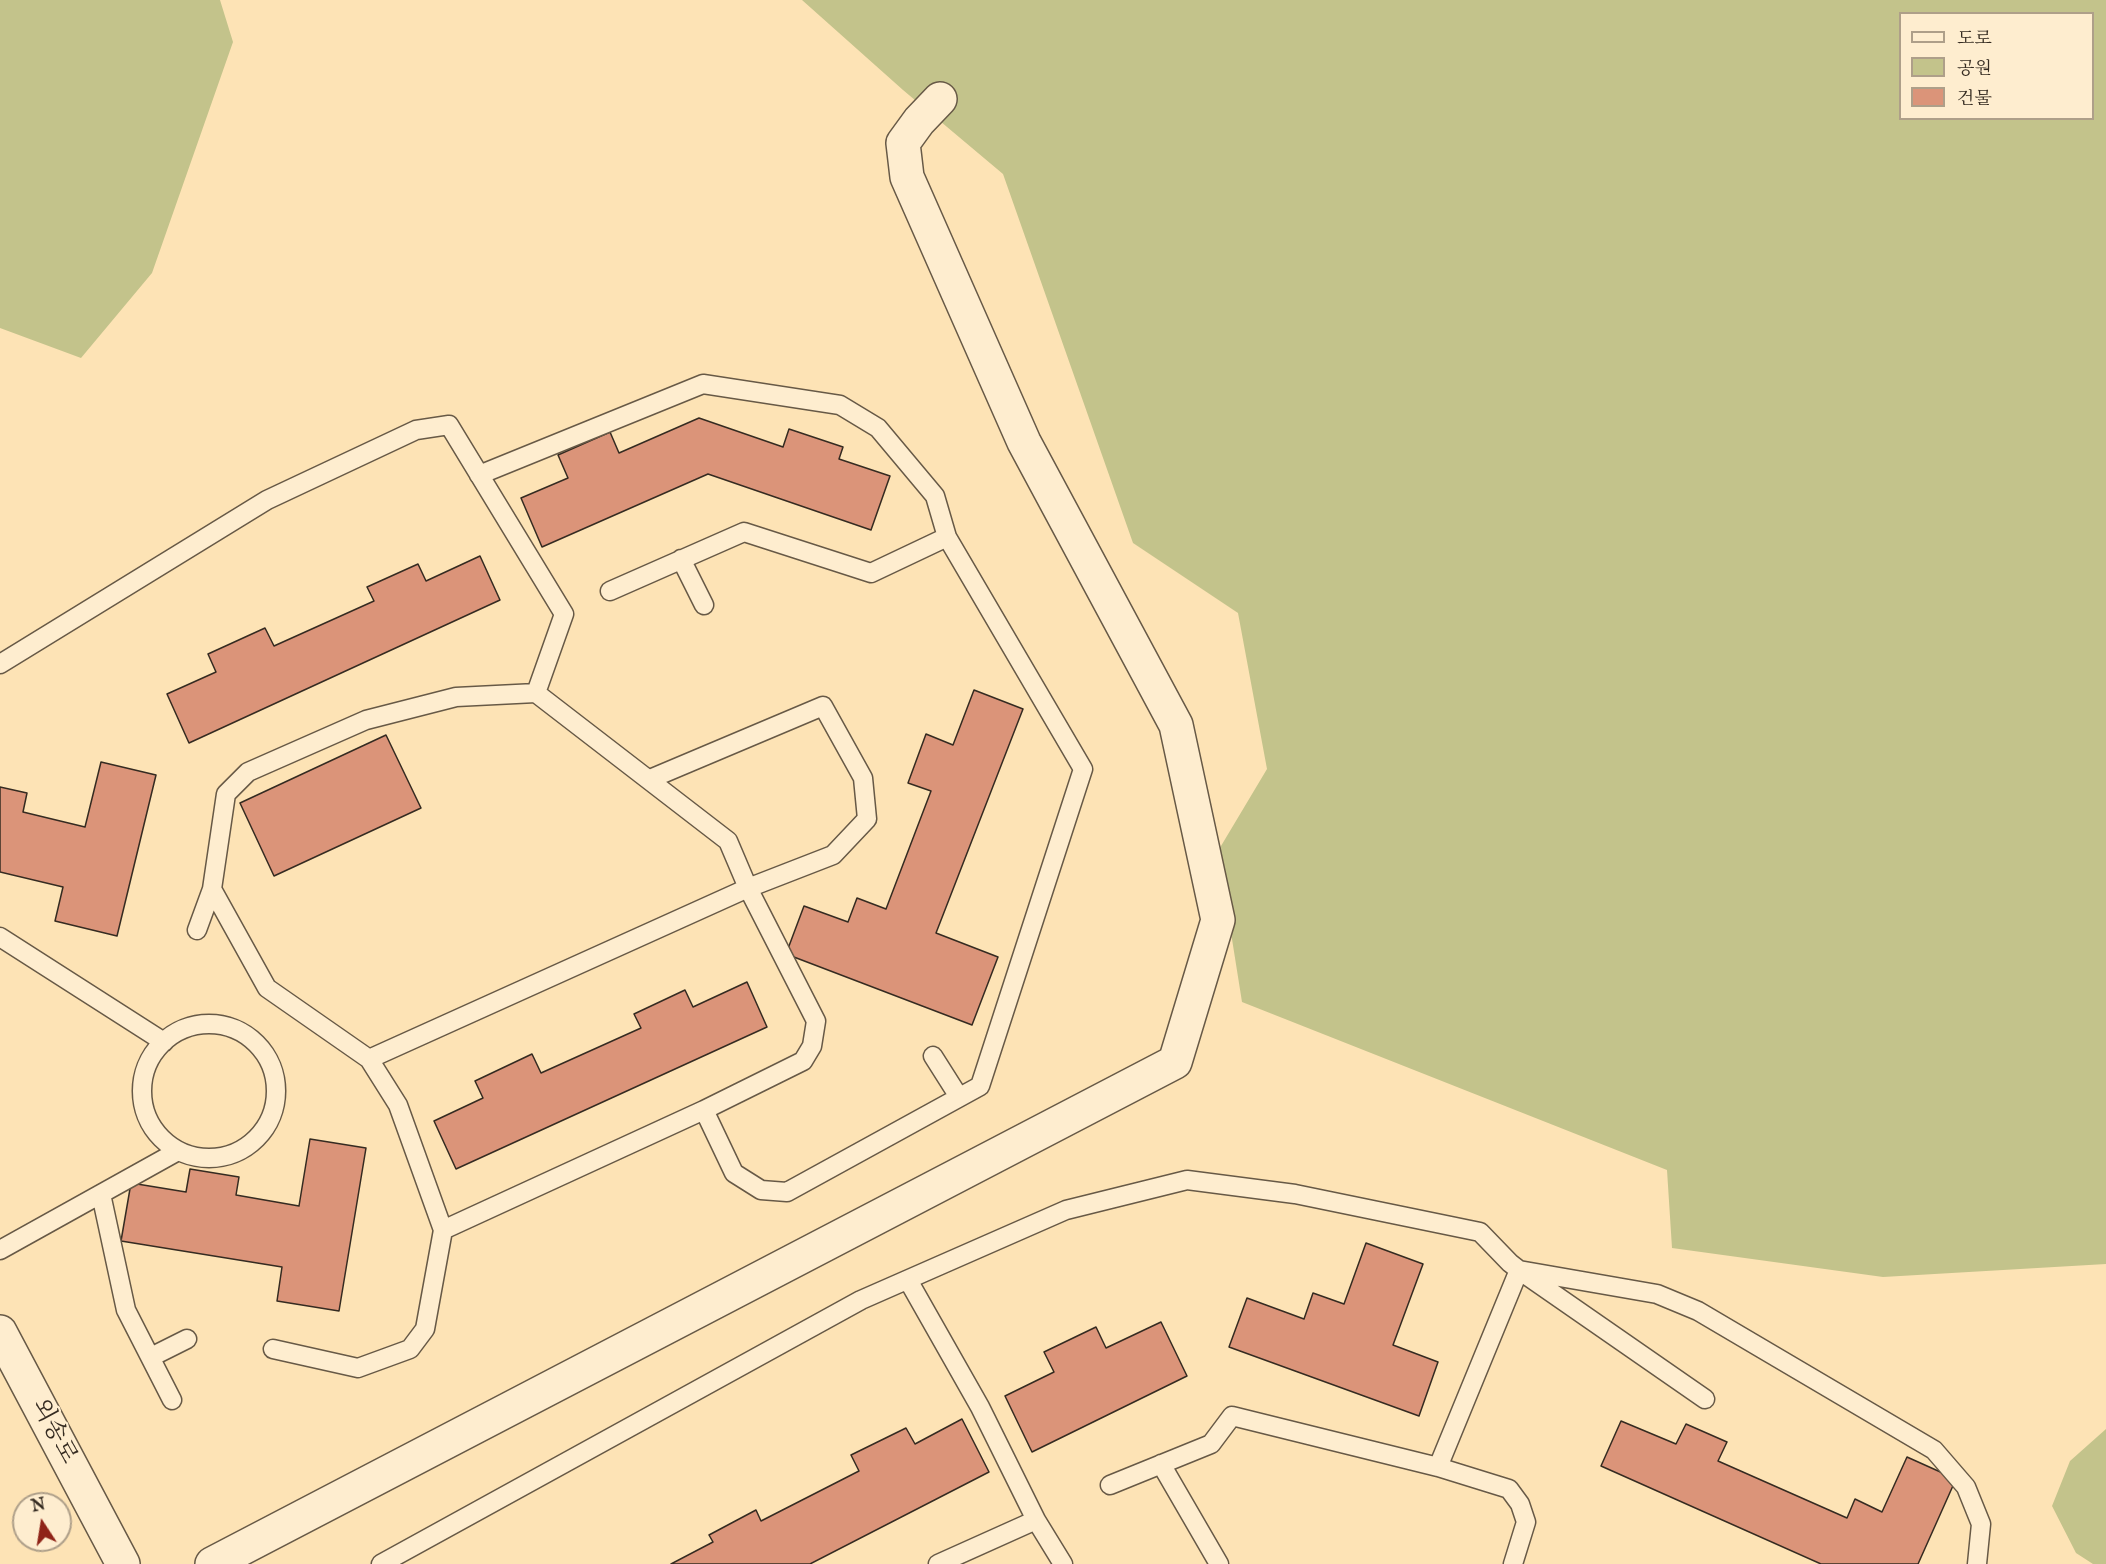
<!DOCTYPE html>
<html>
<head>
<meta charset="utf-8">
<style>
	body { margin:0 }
	#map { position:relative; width:2106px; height:1564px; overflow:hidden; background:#fde3b5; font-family:"IM FELL English","Noto Serif KR",serif }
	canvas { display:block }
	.legend { position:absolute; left:1899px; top:12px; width:195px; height:108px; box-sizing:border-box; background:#feedcf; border:2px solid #ae9f89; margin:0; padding:8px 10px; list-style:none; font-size:18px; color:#352b21 }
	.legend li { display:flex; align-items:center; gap:12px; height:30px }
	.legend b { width:30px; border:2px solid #ae9f89 }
	.north { position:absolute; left:12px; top:1492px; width:60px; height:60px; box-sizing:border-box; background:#feedcf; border:2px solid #ae9f89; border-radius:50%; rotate:348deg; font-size:16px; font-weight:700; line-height:24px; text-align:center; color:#352b21 }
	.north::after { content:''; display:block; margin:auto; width:21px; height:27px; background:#8f2418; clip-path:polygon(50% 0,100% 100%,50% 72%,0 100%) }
</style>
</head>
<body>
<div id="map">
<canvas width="2106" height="1564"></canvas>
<ul class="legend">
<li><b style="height:8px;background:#feedcf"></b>도로</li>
<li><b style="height:16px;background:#c3c38b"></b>공원</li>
<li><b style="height:16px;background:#db9479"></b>건물</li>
</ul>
<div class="north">N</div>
</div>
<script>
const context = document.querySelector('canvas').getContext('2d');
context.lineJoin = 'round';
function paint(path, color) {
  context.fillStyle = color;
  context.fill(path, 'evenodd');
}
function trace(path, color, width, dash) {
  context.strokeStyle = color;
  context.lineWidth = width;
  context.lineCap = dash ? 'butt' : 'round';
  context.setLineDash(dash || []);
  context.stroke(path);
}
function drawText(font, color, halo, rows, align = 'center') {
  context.font = font + ' "IM FELL English","Noto Serif KR",serif';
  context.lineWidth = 4.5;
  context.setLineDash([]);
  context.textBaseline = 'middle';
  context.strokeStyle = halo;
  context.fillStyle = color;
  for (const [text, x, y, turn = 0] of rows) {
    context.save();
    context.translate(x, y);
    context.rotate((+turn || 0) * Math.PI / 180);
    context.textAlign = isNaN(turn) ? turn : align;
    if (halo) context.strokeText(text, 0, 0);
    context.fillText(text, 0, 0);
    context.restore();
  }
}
paint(new Path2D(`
	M0 0H220L233 42 152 273 81 358 0 328Z
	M802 0H2106V1264L1883 1277 1672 1248 1667 1170 1242 1002 1218 851 1267 769 1238 613 1133 543 1003 174 903 90ZM1900 14H2092V118H1900Z
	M2106 1429V1564H2093L2076 1553 2052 1506 2070 1461Z`), '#c3c38b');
const building = new Path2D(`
	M699 418 783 447 789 429 843 447 839 459 890 476 871 530 708 474 542 547 521 498 568 478 558 455 610 432 619 453Z
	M480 556 500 600 189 743 167 694 216 672 208 654 265 628 274 646 374 601 367 587 418 564 426 581Z
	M974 690 1023 709 936 933 998 957 972 1025 786 954 804 906 848 922 857 898 886 909 931 791 908 783 926 734 953 745Z
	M386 735 421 808 274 876 240 803Z
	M101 762 156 775 117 936 55 921 63 887 0 872V787L27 793 23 812 85 827Z
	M747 982 767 1027 456 1169 434 1121 483 1098 475 1081 532 1054 541 1073 641 1028 634 1014 685 990 693 1007Z
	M310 1139 366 1148 339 1311 277 1301 282 1267 121 1241 131 1183 186 1192 190 1169 239 1177 236 1195 299 1206Z
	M1366 1243 1423 1264 1393 1345 1438 1362 1419 1416 1229 1347 1247 1298 1304 1319 1313 1293 1344 1304Z
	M1161 1322 1187 1376 1032 1452 1005 1396 1054 1372 1044 1352 1096 1327 1106 1348Z
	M962 1419 989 1472 810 1564H671L713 1542 709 1535 756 1510 761 1521 859 1471 851 1455 906 1428 915 1444Z
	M1621 1421 1676 1444 1686 1424 1727 1442 1718 1461 1847 1518 1855 1499 1882 1512 1907 1457 1956 1479 1918 1564H1821L1601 1466Z`);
paint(building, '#db9479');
trace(building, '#352b21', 1.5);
const service = new Path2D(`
	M479 475 703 384 840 405 878 428 935 496 947 537 1083 769 980 1086 787 1192 761 1190 734 1173 704 1110
	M681 559 704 605
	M610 591 744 532 871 573 947 537
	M0 664 267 500 416 430 449 425 564 614 536 693
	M197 930 212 889
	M0 937 164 1042
	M142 1091a67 67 0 1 1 134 0a67 67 0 1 1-134 0Z
	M933 1056 959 1097
	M369 1059 748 888 833 855 867 819 863 778 823 706 650 779
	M101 1194 126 1310 172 1400
	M0 1250 178 1151
	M908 1280 980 1407 1036 1520 1063 1564
	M273 1349 358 1368 410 1349 425 1329 443 1230 398 1105 369 1059 267 988 212 889 226 794 248 772 366 720 456 697 536 693 728 841 748 888 816 1021 812 1046 803 1061 704 1110 443 1230
	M151 1357 187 1339
	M1161 1464 1219 1564
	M1438 1467 1519 1270 1657 1294 1698 1311 1934 1450 1966 1487 1981 1524 1977 1564
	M1110 1485 1211 1444 1232 1416 1438 1467 1509 1489 1520 1504 1526 1522 1513 1564
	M381 1564 861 1300 1066 1210 1187 1180 1295 1194 1480 1232 1510 1263 1519 1270 1705 1399
	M938 1564 1036 1520`);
const minor = new Path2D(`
	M0 1332 123 1564
	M212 1564 1175 1062 1218 920 1176 725 1024 442 907 177 903 143 919 121 940 99`);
trace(service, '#675946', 21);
trace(minor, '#675946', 36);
trace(service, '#feedcf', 18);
trace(minor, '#feedcf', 33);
drawText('24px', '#352b21', '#feedcf', [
	["외송로",53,1432,62]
]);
</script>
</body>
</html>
